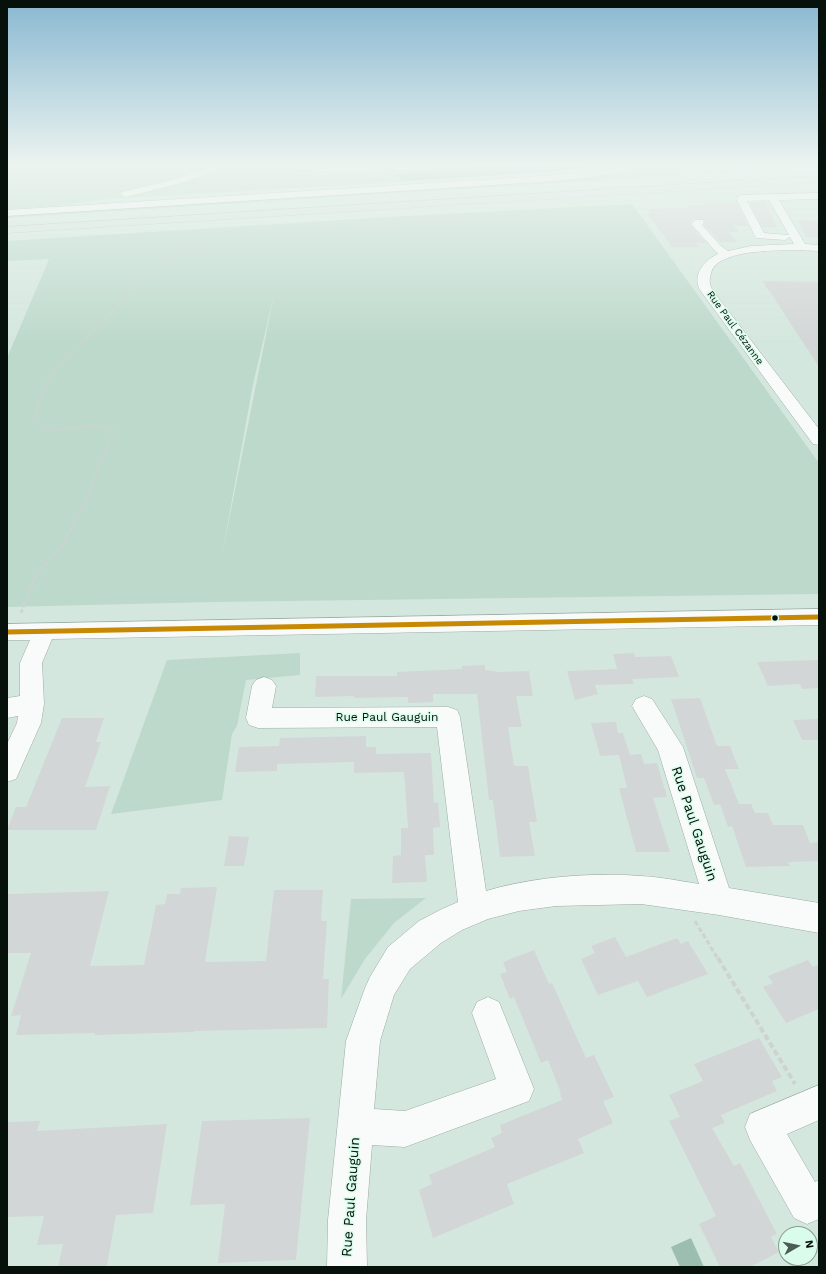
<!DOCTYPE html>
<html>
<head>
<meta charset="utf-8">
<style>
	body { margin:0 }
	#map { position:relative; width:826px; height:1274px; overflow:hidden; background:#d4e7de; font-family:"Work Sans",sans-serif }
	canvas { display:block }
	.frame { position:absolute; inset:0; border:8px solid #06110c; pointer-events:none }
	.north { position:absolute; left:778px; top:1226px; width:40px; height:40px; box-sizing:border-box; background:#d9fceb; border:1px solid #859e92; border-radius:50%; rotate:81deg; font-size:11px; font-weight:700; line-height:16px; text-align:center; color:#06110c }
	.north::after { content:''; display:block; margin:auto; width:14px; height:18px; background:#4e5c56; clip-path:polygon(50% 0,100% 100%,50% 72%,0 100%) }
</style>
</head>
<body>
<div id="map">
<canvas width="826" height="1274"></canvas>
<div class="frame"></div>
<div class="north">N</div>
</div>
<script>
const context = document.querySelector('canvas').getContext('2d');
context.lineJoin = 'round';
function paint(path, color) {
  context.fillStyle = color;
  context.fill(path, 'evenodd');
}
function trace(path, color, width, dash) {
  context.strokeStyle = color;
  context.lineWidth = width;
  context.lineCap = dash ? 'butt' : 'round';
  context.setLineDash(dash || []);
  context.stroke(path);
}
function drawText(font, color, halo, rows, align = 'center') {
  context.font = font + ' "Work Sans",sans-serif';
  context.lineWidth = 3;
  context.setLineDash([]);
  context.textBaseline = 'middle';
  context.strokeStyle = halo;
  context.fillStyle = color;
  for (const [text, x, y, turn = 0] of rows) {
    context.save();
    context.translate(x, y);
    context.rotate((+turn || 0) * Math.PI / 180);
    context.textAlign = isNaN(turn) ? turn : align;
    if (halo) context.strokeText(text, 0, 0);
    context.fillText(text, 0, 0);
    context.restore();
  }
}
paint(new Path2D(`
	M7 166H599L547 172 399 182 110 199 57 206 7 209Z
	M645 166H819L740 172 729 167 725 168 733 173 669 176 7 218V215L620 172Z
	M632 204 819 463V594L213 602 7 607V358L49 259 7 261V241L405 216ZM274 295 222 555 253 384Z
	M300 653V675L246 680 237 726 232 734 222 800 111 814 167 660Z
	M426 898 394 923 365 959 341 999 351 899Z`), '#bdd9cb');
paint(new Path2D(`
	M482 166H599L547 172 401 181 397 174Z
	M691 1238 704 1267H680L671 1247Z`), '#9bbeae');
paint(new Path2D(`
	M749 202H765L777 228 762 227Z
	M737 203 748 226 733 225 739 232H728L738 242H720L704 225V219L695 218 690 223V225L706 243H696L700 247H672L647 213H651L648 209 689 208 687 205H708L707 204Z
	M797 220 819 221V238L806 237Z
	M762 281 819 282V367L774 298Z
	M634 653 635 657 671 656 679 677 632 679 634 684 595 685 598 694 575 700 567 671 617 669 613 654Z
	M819 660V688L802 689 800 684 768 686 757 662Z
	M485 665V670L499 672 529 671 533 696H516L522 727H508L514 766H528L537 822H529L535 856 500 857 493 800H489L477 694H433V702L408 703V697L354 698V696L315 697 316 676H397V672L462 669V666Z
	M700 698 717 746H730L734 757 739 769H725L739 804H751L755 813H768L773 825H803L810 843 819 842V861L788 862 790 866 746 867 732 826 728 827 720 804 714 805 704 778H697L671 699Z
	M62 718H104L96 742H101L85 787 110 786 96 830H7L16 807H26Z
	M819 719V740H802L793 720Z
	M616 722 618 733H623L630 755 641 754 644 764 657 763 667 797 653 798 670 852H636L619 788H627L619 755 600 756 591 723Z
	M366 736V747H376V754L431 753 434 803 438 802 440 827 433 828 434 855H425L427 882 392 883 393 856 401 855V828H408L404 772 354 773V762L277 764V771L235 772 239 747 279 746 280 738Z
	M229 836 249 837 244 866H224Z
	M217 887 205 962 266 961 274 890H323L321 921H327L323 979H329L327 1028 194 1031 193 1032 95 1035V1033L16 1035 21 1015 11 1016 31 953H7V894L109 891 90 966 144 965 156 905 165 904 167 894H180L181 888Z
	M615 937 626 957 677 938 681 944 688 941 708 974 647 997 638 981 598 995 581 959 595 953 591 946Z
	M534 950 549 984 552 983 586 1058 594 1055 614 1097 603 1101 613 1123 578 1139 584 1153 507 1184 514 1204 433 1238 419 1190 432 1184 429 1175 495 1147 491 1138 502 1133 500 1125 562 1100 560 1094 561 1093 548 1060 541 1063 514 997 510 999 500 974 507 972 503 962Z
	M808 960 813 967 819 964V1009L786 1023 763 987 773 983 768 976Z
	M759 1038 782 1077 772 1081 777 1091 721 1115 725 1123 712 1128 734 1166 740 1163 777 1234 771 1237 779 1252 750 1267H720L699 1224 716 1216 669 1121 680 1117 669 1095 703 1081 694 1064Z
	M310 1118 296 1260 218 1263 225 1204 190 1205 202 1121Z
	M40 1121 37 1131 167 1124 153 1213 116 1215 107 1266 58 1267 63 1244 37 1245 44 1216 7 1217V1122Z`), '#d3d6d6');
const minor = new Path2D(`
	M215 166H227L226 168 178 184 125 197 120 194 122 192 172 180Z
	M277 166H437L433 169 343 172 281 169 278 168Z
	M625 166H643L639 169 586 178 541 182 7 216V210L541 176 586 172Z
	M819 193V199L779 200 805 244 819 245V251C797 250 717 246 711 273 709 281 709 284 713 291L819 429V445L813 444 700 290C692 275 704 260 718 254L691 224 695 220H703L704 222 702 225 721 246 728 251 751 246 794 244 790 237 785 240 756 238 736 198 741 195ZM769 200 789 235 764 233 747 201Z
	M819 609V625L52 639 42 663 44 704 41 723 16 779 7 782V744L17 723 18 716 7 718V698L20 696V663L30 640H7V624Z
	M264 677 272 680 276 686 272 708 448 707 457 710 460 717 486 891C532 877 593 872 641 876 661 877 680 881 699 884L658 750 632 706 636 699 644 696 652 699 683 747 729 888 819 903V933L719 915 641 904 556 906 519 911 488 919 462 930 441 943 410 969 394 995 380 1041 374 1109 405 1111 496 1079 472 1013 477 1002 488 997 499 1002 534 1089 529 1101 405 1147 372 1145 366 1220 367 1267H327L328 1220 346 1041 365 988 370 977 388 947 419 921 440 910 458 902 437 727 258 728 249 725 246 718 252 686 256 680Z
	M819 1085V1120L787 1134 815 1182 819 1180V1219L807 1224 794 1218 750 1140 745 1127 750 1114Z`);
const highway = new Path2D(`
	M819 176V182L7 233V227Z`);
trace(minor, '#9baaa3', 1);
trace(highway, '#b9c2be', 1);
trace(new Path2D(`
	M175 257 202 239 213 235H238L454 220`), '#cdd3d0', 1, [2, 1]);
trace(new Path2D(`
	M53 373 147 275 176 256`), '#cdd3d0', 1.5, [2.5, 1]);
trace(new Path2D(`
	M54 372C46 382 43 394 38 405 24 446 83 422 103 426 106 427 111 429 114 431L100 463 88 497 74 522`), '#cdd3d0', 2, [3, 1.5]);
trace(new Path2D(`
	M21 613 37 574 64 544 74 521`), '#cdd3d0', 2.5, [4, 2]);
trace(new Path2D(`
	M695 921 718 959`), '#cdd3d0', 3, [5, 2.5]);
trace(new Path2D(`
	M718 958 795 1084`), '#cdd3d0', 4, [6, 3]);
paint(minor, '#f9fbfa');
paint(highway, '#d5e5de');
trace(new Path2D(`
	M7 632 819 617`), '#c78802', 5);
const sky = context.createLinearGradient(0, 0, 0, 344);
sky.addColorStop(0, '#89b8d1');
sky.addColorStop(0.48, '#ecf4f0');
sky.addColorStop(1, '#ecf4f000');
context.fillStyle = sky;
context.fillRect(0, 0, 826, 344);
for (const [x, y, r, color] of [
	[775,618,3.5,"#06110c"]
]) {
  const dot = new Path2D();
  dot.arc(x, y, r, 0, 2 * Math.PI);
  context.fillStyle = color;
  context.fill(dot);
  trace(dot, '#d9fceb', 1.5);
}
drawText('10px', '#06110c', '#d9fceb', [
	["Rue Paul Cézanne",735,328,54]
]);
drawText('12px', '#06110c', '#d9fceb', [
	["Rue Paul Gauguin",387,717]
]);
drawText('14px', '#06110c', '#d9fceb', [
	["Rue Paul Gauguin",694,824,72],
	["Rue Paul Gauguin",351,1197,-86]
]);
</script>
</body>
</html>
